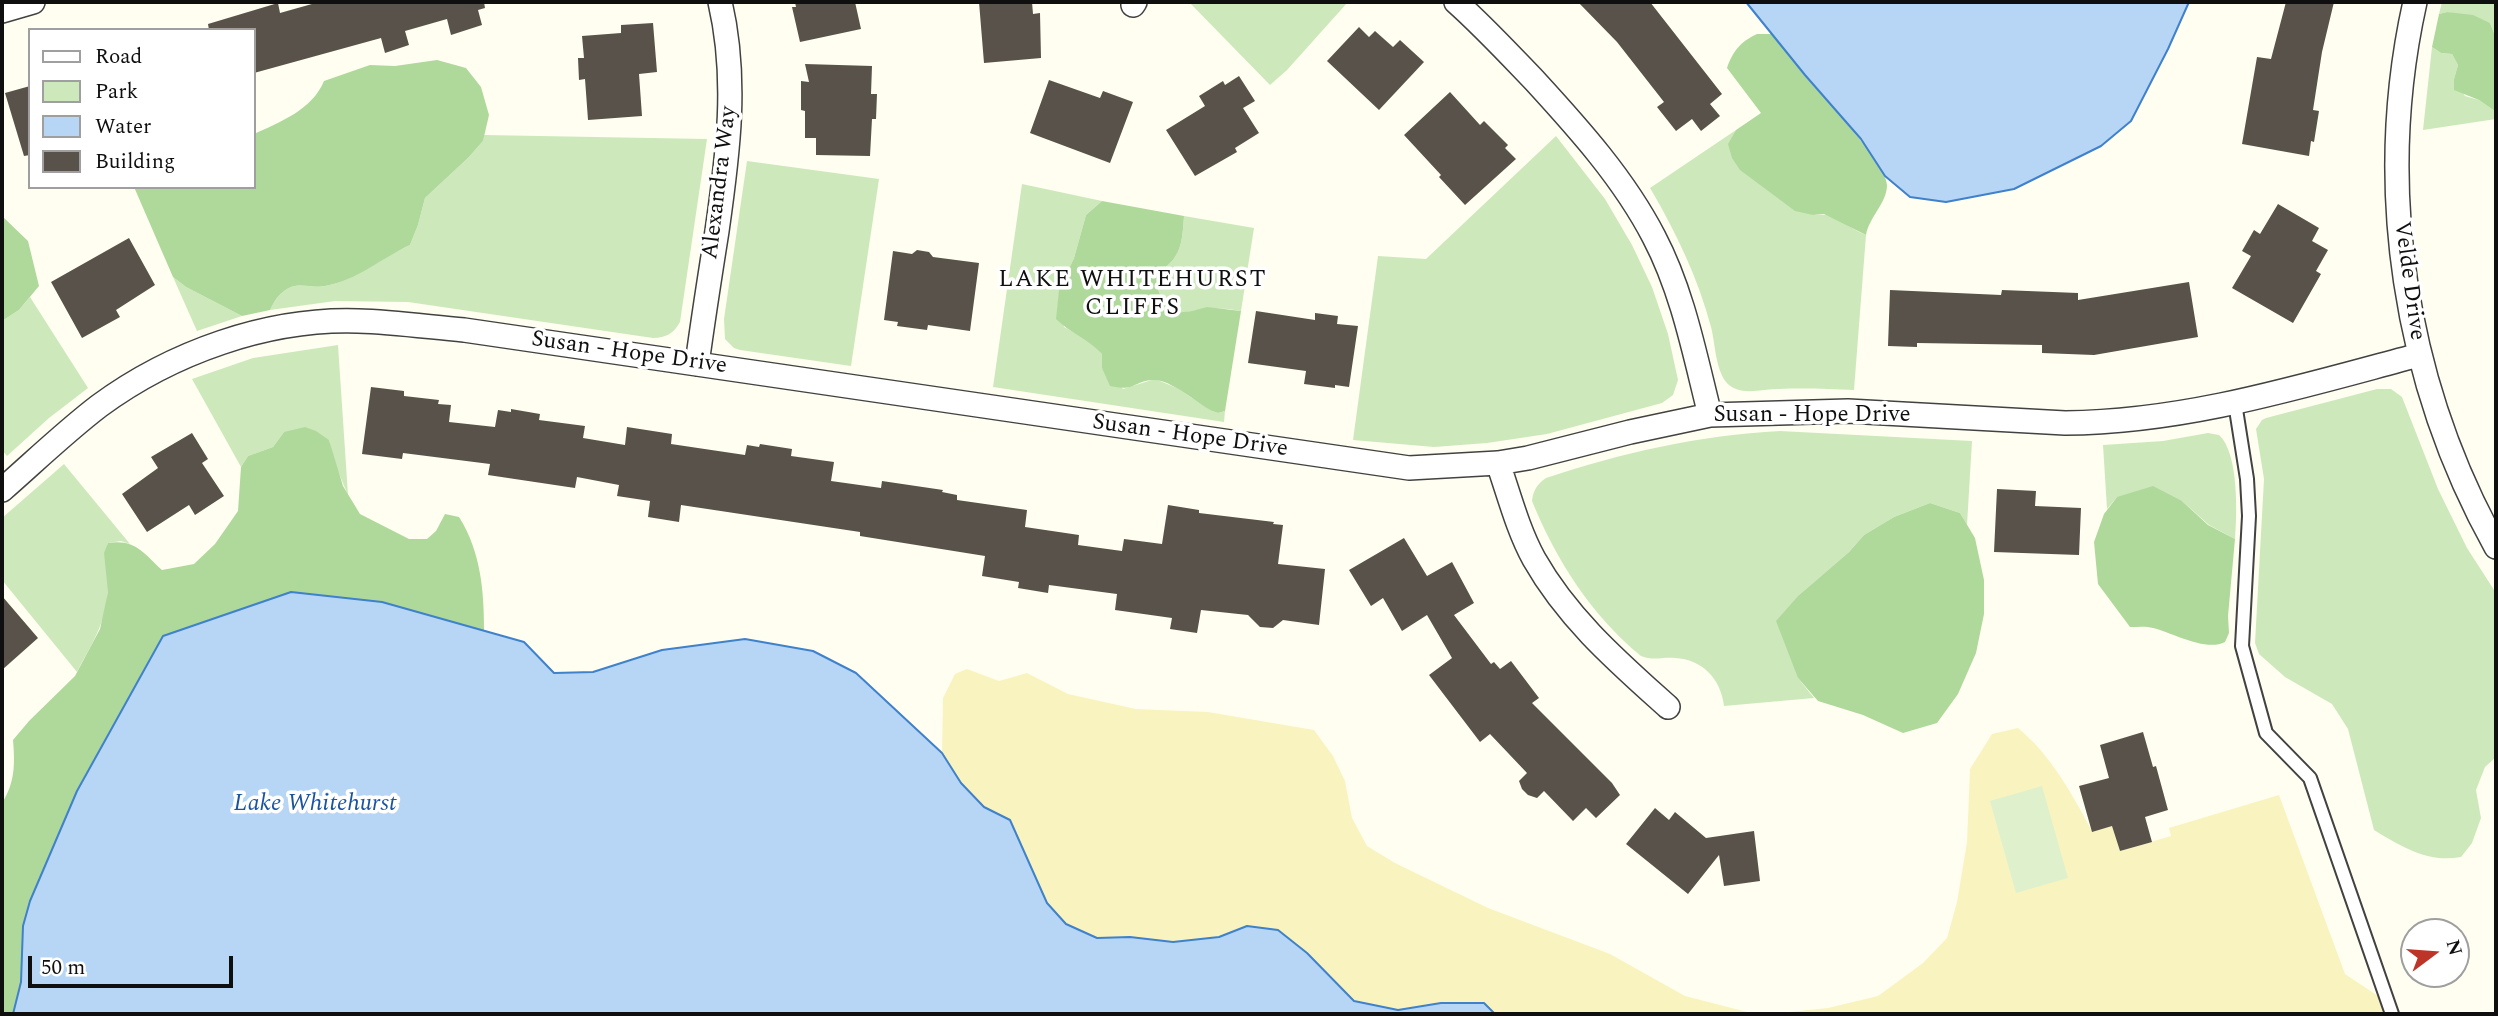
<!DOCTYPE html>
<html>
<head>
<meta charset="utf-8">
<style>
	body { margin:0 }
	#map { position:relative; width:2498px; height:1016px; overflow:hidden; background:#fffef1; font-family:Spectral,serif }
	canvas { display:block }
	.frame { position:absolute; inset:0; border:4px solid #0f0f0f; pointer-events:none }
	.legend { position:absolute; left:28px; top:28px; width:228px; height:161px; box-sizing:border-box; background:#fff; border:2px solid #9f9f9f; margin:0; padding:9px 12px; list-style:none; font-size:21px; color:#0f0f0f }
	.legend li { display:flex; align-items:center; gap:14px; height:35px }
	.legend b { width:35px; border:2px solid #9f9f9f }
	.north { position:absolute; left:2400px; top:918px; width:70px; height:70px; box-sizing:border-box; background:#fff; border:2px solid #9f9f9f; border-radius:50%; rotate:74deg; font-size:19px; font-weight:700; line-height:28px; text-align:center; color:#0f0f0f }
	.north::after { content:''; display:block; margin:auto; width:24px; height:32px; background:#bd3529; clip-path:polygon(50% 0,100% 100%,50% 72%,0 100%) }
	.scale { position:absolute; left:28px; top:956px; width:205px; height:32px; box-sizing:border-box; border:4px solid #0f0f0f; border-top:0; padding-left:9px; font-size:21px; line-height:24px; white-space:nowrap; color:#0f0f0f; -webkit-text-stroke:5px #fff; paint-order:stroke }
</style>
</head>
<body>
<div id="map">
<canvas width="2498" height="1016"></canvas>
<div class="frame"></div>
<ul class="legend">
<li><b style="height:9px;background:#fff"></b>Road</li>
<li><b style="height:19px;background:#cde9bb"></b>Park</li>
<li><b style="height:19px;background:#b7d6f5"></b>Water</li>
<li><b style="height:19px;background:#58524b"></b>Building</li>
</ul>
<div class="north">N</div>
<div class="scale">50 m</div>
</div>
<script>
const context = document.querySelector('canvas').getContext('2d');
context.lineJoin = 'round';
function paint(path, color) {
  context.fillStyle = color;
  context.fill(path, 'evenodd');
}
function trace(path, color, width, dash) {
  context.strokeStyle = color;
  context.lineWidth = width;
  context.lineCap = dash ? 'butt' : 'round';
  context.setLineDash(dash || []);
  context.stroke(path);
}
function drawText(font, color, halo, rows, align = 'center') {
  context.font = font + ' Spectral,serif';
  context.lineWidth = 7;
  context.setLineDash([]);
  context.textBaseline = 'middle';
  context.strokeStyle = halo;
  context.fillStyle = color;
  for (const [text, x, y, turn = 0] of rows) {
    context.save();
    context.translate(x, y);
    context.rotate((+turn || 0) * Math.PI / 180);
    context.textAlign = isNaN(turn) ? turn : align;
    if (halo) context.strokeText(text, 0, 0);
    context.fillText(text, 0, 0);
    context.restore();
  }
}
paint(new Path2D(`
	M1183 2H1348L1287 70 1270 85 1189 2Z
	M2442 2H2496V38L2490 23 2447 12 2439 14Z
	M2432 47 2441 53 2452 54 2458 65 2454 79 2465 96 2479 100 2496 112V119L2423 130Z
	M1736 130 1729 144C1751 173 1775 204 1811 214 1816 216 1822 214 1827 215 1841 219 1852 230 1866 235L1854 390C1829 389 1804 388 1779 389 1765 389 1748 394 1736 389 1715 382 1716 345 1711 327 1698 278 1676 232 1650 188Z
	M484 135 707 139 680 322C674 333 666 338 653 338L408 302 335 301 270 310C273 304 277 296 283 292 297 280 309 289 325 286 355 281 383 257 410 245L418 225 425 198 468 158 483 141Z
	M1556 136 1605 199 1632 245 1652 287 1668 334 1678 380 1673 395 1662 403 1547 434 1487 443 1434 447 1353 440 1378 256 1426 259Z
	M747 161 879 179 851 366 740 350 734 348 725 339 724 319Z
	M1022 184 1102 201 1086 215 1074 258 1059 290 1064 327 1090 341 1102 354V368L1123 389 1155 379 1177 388 1212 411 1218 413 1225 411 1224 422 993 387Z
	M1184 216 1254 228 1241 311C1212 305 1202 311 1174 313 1163 301 1154 290 1158 273 1182 257 1182 243 1184 216Z
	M173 277 186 287 242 316 197 331Z
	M30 297 88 388 49 418 7 456 2 450V321L19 310Z
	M338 345 348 495 334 462 329 440 284 432 273 447 248 456 241 467 192 379 253 358Z
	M2391 389 2402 397 2438 489 2467 548 2496 593V757L2485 767 2476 790 2481 818 2472 843 2461 857C2428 863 2402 847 2374 830L2348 729 2332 704 2285 677 2259 654 2255 643 2264 479 2256 429 2262 420 2266 418 2377 389Z
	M1780 431 1972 441 1967 525 1960 513 1930 503 1894 517 1864 535 1849 552 1799 595 1798 678 1814 698 1724 706C1721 679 1702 659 1675 658 1663 657 1653 661 1641 656 1591 615 1556 560 1532 501 1533 491 1537 484 1546 478 1621 453 1700 435 1780 431Z
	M2208 433 2219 435C2239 453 2237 514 2235 539L2209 525 2182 501 2117 497 2107 509 2103 445 2163 441Z
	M64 464 130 544 121 541 108 543C102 559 109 574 108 591 106 623 91 645 77 672L2 580V518Z`), '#cde9bb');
paint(new Path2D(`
	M2447 12 2473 15 2490 23 2496 38V112L2479 100 2454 90V79L2458 65 2452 54 2441 53 2432 47 2439 14Z
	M1757 34H1772C1783 48 1794 63 1806 77 1822 96 1887 164 1887 185 1887 203 1869 217 1866 235L1824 214 1813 215 1795 211 1740 170 1732 158 1728 144 1736 130 1761 113 1727 68C1733 51 1740 42 1757 34Z
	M437 60 466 68 481 87 489 115 483 141 468 158 425 198 418 225 410 245C382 258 356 281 325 286 309 289 297 280 283 292 277 296 273 304 270 310L242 316 186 287 173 277 134 187H254V134C280 122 312 110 324 81L370 65 395 66Z
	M1102 201 1184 216C1182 243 1182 257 1158 273 1154 290 1163 301 1174 313L1192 311 1207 307 1241 311 1225 411 1218 413 1212 411C1196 402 1170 379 1153 380 1133 381 1136 392 1110 386L1102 368V354C1087 338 1070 333 1056 319L1059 290 1074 258 1086 215Z
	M2 216 28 241 39 286 19 310 2 321Z
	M305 427 316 431 329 440 343 486 360 514 409 539H427L436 531 445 514 459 517C481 552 484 591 484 631L382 602 163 636 77 791 30 901 23 926 21 982 15 1011 13 1014H2V803C15 783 15 764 13 740L29 721 75 676 100 629 108 592 104 553 108 543C136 539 143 553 162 570L194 564 215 544 238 511 241 467 248 456 273 447 284 432Z
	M2153 486 2182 501 2208 525 2235 539 2228 616 2229 633 2225 642C2206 652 2173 633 2153 628 2146 626 2138 627 2130 627L2098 584 2094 542 2104 514 2117 497Z
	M1930 503 1960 513 1975 538 1984 580V614L1976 653 1958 694 1937 723 1903 733 1863 715 1818 701 1798 678 1776 621 1799 595 1849 552 1864 535 1894 517Z`), '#afd99b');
paint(new Path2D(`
	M967 669 999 681 1027 673 1068 694 1136 709 1208 712 1314 730 1333 756 1345 781 1352 818 1367 846 1395 863 1488 908 1610 954 1685 996 1751 1013H1780L1828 1008 1878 996 1923 963 1947 938 1957 902 1967 842 1970 769 1992 734 2018 728C2051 755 2072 794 2092 831L2112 826 2120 851 2171 836 2169 828 2279 795 2345 974 2378 996 2384 1014H1495L1484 1003H1441L1398 1010 1354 1001 1307 953 1278 930 1247 926 1219 937 1173 942 1130 937 1097 938 1066 924 1046 903 1010 820 984 807 961 783 942 753 943 698 955 674Z`), '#f9f4bf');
paint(new Path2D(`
	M2042 786 2068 878 2016 893 1990 801Z`), '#dff0cd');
const water = new Path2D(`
	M1746 2H2189L2168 49 2131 121 2101 146 2014 189 1946 202 1910 197 1885 176 1861 139 1805 75Z
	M291 592 382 602 524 642 554 673 593 672 662 650 745 639 813 651 856 673 942 753 961 783 984 807 1010 820 1047 903 1066 924 1097 938 1130 937 1173 942 1219 937 1247 926 1278 930 1307 953 1354 1001 1398 1010 1441 1003H1484L1495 1014H13L21 982 23 926 30 901 77 791 163 636Z`);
paint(water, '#b7d6f5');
trace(water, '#3f81cb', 2);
paint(new Path2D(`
	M319 2H484L485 8 478 10 482 25 451 35 447 19 405 31 409 45 385 53 381 38 254 73V30H209L208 24 278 3 280 13Z
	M795 2H855L861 29 800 42 792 7H796Z
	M979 2H1032L1033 14 1040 13 1041 58 984 63Z
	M1578 2H1650L1722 94 1710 104 1720 116 1701 131 1692 119 1676 131 1657 107 1664 102 1617 42Z
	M2286 2H2334L2322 52 2313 110 2319 111 2314 142 2311 141 2309 156 2242 144 2257 57 2271 59Z
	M653 23 657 72 639 74 642 116 588 120 585 79 579 80 578 58H584L582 36 621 33V25Z
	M1359 27 1369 37 1375 31 1393 47 1400 40 1424 62 1379 110 1327 61Z
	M805 64 872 66 871 94H877L876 119H872L870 156 816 155V138H805V111L801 110V81L809 82Z
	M1239 76 1255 101 1243 108 1259 133 1235 148 1237 152 1195 176 1166 130 1205 106 1199 96 1223 81 1225 85Z
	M1049 80 1100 98 1103 91 1133 102 1110 163 1030 133Z
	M30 86V155L24 156 5 93Z
	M1450 92 1480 125 1484 121 1508 145 1505 148 1516 159 1465 205 1439 177 1441 175 1404 135Z
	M2278 204 2319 228 2312 241 2328 250 2316 271 2321 274 2293 323 2232 288 2251 256 2242 251 2254 230 2260 234Z
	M129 238 155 285 116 310 120 317 82 338 51 282Z
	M917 250 929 252 933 257 979 263 970 331 928 325 927 330 897 326 898 322 884 320 893 251 912 254Z
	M2189 282 2198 337 2094 355 2042 353V345L1917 343V347L1888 346 1890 290 2001 295 2002 290 2078 293V300Z
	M1256 311 1315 320V313L1338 316 1337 324 1358 326 1349 387 1335 385V388L1304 384 1306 371 1248 363Z
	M371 387 404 391V396L439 400 438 404 451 405 449 422 495 427 498 410 511 412V409L540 414 539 420 585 426 583 438 625 445 627 427 672 434 671 444 745 455 747 445 759 447 760 444 792 449 791 456 834 462 831 481 881 488 882 481 943 490 942 492 957 495V500L1027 510 1025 527 1079 535 1078 545 1122 551 1124 539 1162 544 1168 505 1199 510V513L1274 522 1273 524 1283 525 1278 564 1325 569 1319 625 1283 620 1273 628 1260 627 1248 615 1201 610 1197 633 1170 629 1172 618 1115 610 1117 594 1049 585 1048 593 1018 588 1019 582 982 576 985 556 860 536V532L681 505 679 522 648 517 650 501 617 496 619 485 577 477 575 488 488 475 490 464 403 453 402 459 362 454Z
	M192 433 208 459 202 463 224 496 195 515 189 505 147 532 122 494 158 468 151 457Z
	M1997 489 2036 491 2035 506 2081 508 2079 555 1994 552Z
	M1404 538 1427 576 1452 562 1474 603 1454 615 1491 664 1494 662 1500 669 1511 661 1539 698 1532 703 1612 783 1620 795 1596 818 1586 808 1573 821 1544 791 1537 798 1528 795 1522 789 1519 781 1527 773 1490 734 1480 742 1429 675 1452 658 1427 615 1402 631 1383 598 1371 606 1349 570Z
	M2 596 38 638 2 670Z
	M2143 732 2153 767 2156 766 2168 810 2145 817 2152 842 2120 851 2112 826 2092 832 2079 786 2109 778 2100 745Z
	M1655 808 1669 820 1675 812 1706 838 1754 831 1760 881 1724 886 1719 855 1688 894 1626 844Z`), '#58524b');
const service = new Path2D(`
	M2235 403 2247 479 2249 516 2242 646 2266 733 2310 778 2392 1014`);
const minor = new Path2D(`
	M1456 2C1484 27 1509 54 1535 81 1579 129 1624 179 1654 237 1683 292 1695 356 1710 415
	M2415 2C2374 186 2404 382 2496 547
	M1133 5 1135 2
	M2 11 33 2
	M697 364C703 320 710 275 717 231 728 154 738 79 720 2
	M1498 463C1509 495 1518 530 1534 559 1568 619 1618 662 1668 707
	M2 490C34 462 65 432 99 406 171 353 267 318 358 321 394 322 429 327 464 330L1409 468 1498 463 1528 458 1630 432 1710 415 1848 411 2065 423C2187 422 2302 386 2419 355`);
trace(service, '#424242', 16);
trace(minor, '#424242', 26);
trace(service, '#fff', 12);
trace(minor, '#fff', 23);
drawText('23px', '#0f0f0f', '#fff', [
	["Alexandra Way",721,183,-83],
	["Velde Drive",2408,281,82],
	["Susan - Hope Drive",629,354,8],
	["Susan - Hope Drive",1812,416],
	["Susan - Hope Drive",1190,437,8]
]);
context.letterSpacing = '2px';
drawText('24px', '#0f0f0f', '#fff', [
	["LAKE WHITEHURST",1133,281],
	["CLIFFS",1133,309]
]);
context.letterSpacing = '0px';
drawText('italic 24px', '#1a549f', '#fff', [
	["Lake Whitehurst",315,805]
]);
</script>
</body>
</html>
